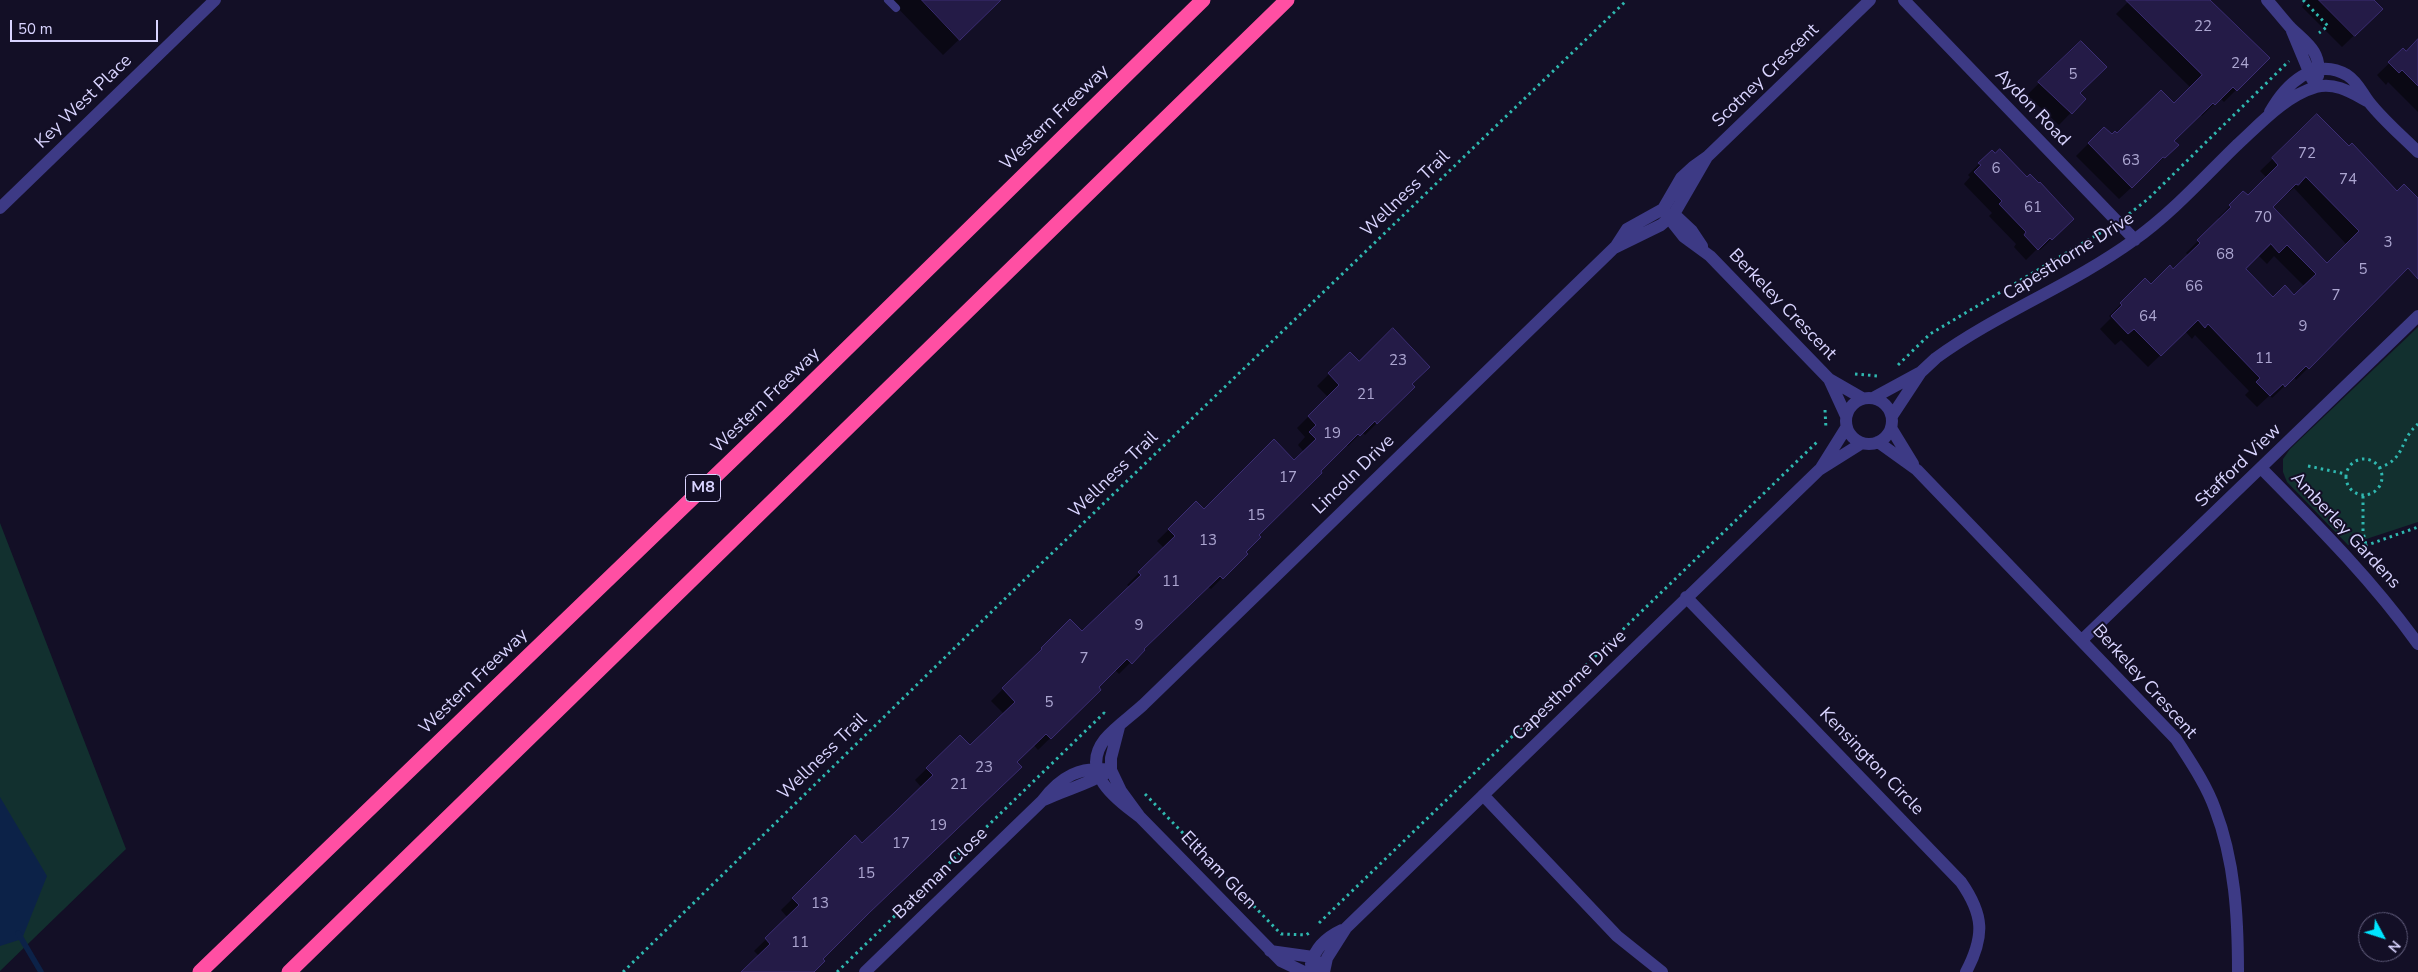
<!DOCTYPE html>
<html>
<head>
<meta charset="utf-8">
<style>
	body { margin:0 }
	#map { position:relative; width:2418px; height:972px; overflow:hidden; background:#130f26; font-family:"Nunito Sans",sans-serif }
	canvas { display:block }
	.north { position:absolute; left:2358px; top:912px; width:50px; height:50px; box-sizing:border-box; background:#130f26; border:1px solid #625e7d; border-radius:50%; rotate:130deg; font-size:14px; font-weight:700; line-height:20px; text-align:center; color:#d9d4ff }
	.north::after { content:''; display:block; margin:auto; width:18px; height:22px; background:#00e5ff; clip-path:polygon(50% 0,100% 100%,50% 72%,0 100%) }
	.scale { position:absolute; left:10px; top:20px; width:148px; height:22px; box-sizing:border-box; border:2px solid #d9d4ff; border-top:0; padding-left:6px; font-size:15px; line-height:18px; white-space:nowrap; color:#d9d4ff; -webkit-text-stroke:4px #130f26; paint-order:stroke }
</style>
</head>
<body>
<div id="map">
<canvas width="2418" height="972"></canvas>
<div class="north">N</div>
<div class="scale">50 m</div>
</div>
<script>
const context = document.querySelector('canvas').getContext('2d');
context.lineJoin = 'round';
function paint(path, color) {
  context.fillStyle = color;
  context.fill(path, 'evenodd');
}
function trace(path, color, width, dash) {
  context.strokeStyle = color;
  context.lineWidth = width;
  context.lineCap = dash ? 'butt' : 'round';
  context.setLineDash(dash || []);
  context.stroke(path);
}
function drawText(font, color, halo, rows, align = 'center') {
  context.font = font + ' "Nunito Sans",sans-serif';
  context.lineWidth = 4;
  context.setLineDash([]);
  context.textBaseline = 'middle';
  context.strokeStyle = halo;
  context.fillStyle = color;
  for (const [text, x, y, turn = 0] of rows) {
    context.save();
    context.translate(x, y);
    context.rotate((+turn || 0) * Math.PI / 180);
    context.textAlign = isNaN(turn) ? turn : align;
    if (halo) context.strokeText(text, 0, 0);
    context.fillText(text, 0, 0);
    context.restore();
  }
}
paint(new Path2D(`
	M2418 327V522L2348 545 2287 482 2283 472V459L2290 449Z
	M0 523 126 849 0 971Z`), '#12302f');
paint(new Path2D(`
	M0 797 47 876 22 939 0 946Z`), '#0c2248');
paint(new Path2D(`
	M890 0H1000L943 55Z
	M2130 0H2209L2268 58 2224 102 2220 98 2202 116 2200 114 2173 141 2177 145 2119 199 2076 156 2104 128 2111 136 2117 135 2174 105 2191 88 2116 14Z
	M2307 0H2372L2381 9 2342 47 2302 7Z
	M2418 40V112L2388 82 2386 85 2377 75 2403 50 2405 53Z
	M2081 42 2079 93 2084 99 2059 125 2027 95Z
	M2317 116 2397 193 2418 200V258L2296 380 2294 377 2272 398 2270 395 2257 407 2245 395 2249 391 2195 335 2192 339 2185 331 2148 367 2121 340 2115 345 2100 329 2111 318 2109 316 2145 280 2151 286 2173 271 2189 256 2186 253 2220 219 2218 218 2230 206 2248 197 2267 178 2260 171ZM2294 188 2347 245 2327 264 2271 207ZM2258 255 2267 264 2274 256 2304 286 2294 296 2273 299 2244 269Z
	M1992 151 2027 178 2072 219 2040 250 2038 248 2026 260 2014 247 2016 244 1989 216 1992 213 1964 184 1970 177 1968 175Z
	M1350 353 1359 363 1413 387 1365 435 1362 432 1348 446 1346 445 1258 535 1244 552 1246 554 1211 589 1208 587 1142 649 1143 650 1119 674 1115 670 1097 687 1099 690 1038 750 1033 744 821 959 813 972H743L759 956 754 951 788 918 781 910 855 837 862 844 922 788 915 780 960 736 970 747 1004 714 991 701 1070 621 1082 633 1130 587 1127 585 1164 548 1157 541 1196 503 1204 510 1294 462 1304 452 1298 445 1305 437 1297 428 1328 397 1317 386Z`), '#0007');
trace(new Path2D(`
	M18 933 41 972`), '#0c2248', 5.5);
const building = new Path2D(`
	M922 0H1001L960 40Z
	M2126 0H2210L2270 58 2237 91 2233 87 2215 105 2213 103 2174 141 2179 145 2165 158 2163 157 2132 188 2088 143 2104 127 2112 134 2115 131 2117 133 2161 90 2174 103 2202 75Z
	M2319 0H2374L2383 9 2355 36Z
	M2418 39V86L2402 70 2399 73 2388 62 2403 48 2406 51Z
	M2081 41 2107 67 2080 93 2086 99 2072 114 2038 82Z
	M2317 114 2349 146 2352 143 2397 191 2404 184 2418 198V279L2408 268 2309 369 2306 366 2285 387 2283 384 2270 396 2256 382 2260 378 2208 324 2205 328 2198 320 2161 356 2134 329 2128 334 2111 316 2122 305 2120 303 2145 278 2151 284 2170 265 2173 269 2200 243 2197 240 2231 207 2229 205 2243 191 2248 195 2278 165 2272 158ZM2306 177 2359 231 2327 263 2273 207 2296 184 2298 185ZM2271 244 2279 253 2287 245 2316 274 2294 295 2285 285 2273 297 2246 269Z
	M2000 149 2027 177 2030 174 2039 183 2040 182 2074 219 2052 240 2050 238 2038 250 2024 235 2026 232 1999 204 2002 201 1974 172 1981 165 1978 163 1992 150 1995 153Z
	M1393 328 1430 367 1412 384 1415 387 1377 424 1375 421 1360 436 1358 434 1321 471 1322 473 1259 535 1261 537 1246 552 1248 554 1223 579 1220 576 1144 649 1145 650 1132 664 1127 659 1099 687 1101 690 1051 739 1046 734 1017 762 1022 767 869 913 823 959 825 961 814 972H741L770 944 765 938 799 905 792 898 855 835 862 843 895 812 933 775 926 768 960 735 970 745 1015 702 1002 688 1042 649 1041 648 1070 619 1082 631 1141 575 1138 572 1175 536 1168 529 1196 501 1204 509 1274 439 1294 460 1316 439 1309 432 1316 425 1308 416 1339 385 1328 373 1350 352 1359 361Z`);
paint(building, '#241b47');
trace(building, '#3b2d73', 1);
trace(new Path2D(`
	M2303 0 2328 26 2319 33
	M2129 214 2148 199 2289 61
	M1898 365 1930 334 2105 230
	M1855 374 1878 376
	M1825 410 1826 429
	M2346 477a18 18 0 1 1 36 0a18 18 0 1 1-36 0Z
	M2308 466 2346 474
	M2379 468C2407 458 2398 441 2418 424
	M2363 496V532L2366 545
	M2359 548 2418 527
	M1145 794 1281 934 1306 935 1309 933
	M1319 923 1818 441
	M623 972 1021 583 1627 0
	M837 972 1104 713 1106 715`), '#2fb8b0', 3, [2.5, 4]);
trace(new Path2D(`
	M888 0 896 8`), '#3d3a85', 8);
trace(new Path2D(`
	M1904 0 2135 240
	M2267 0C2275 9 2282 18 2290 27 2305 42 2322 51 2318 76
	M2292 31 2312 79
	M2270 112C2285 85 2314 56 2347 75 2358 82 2362 93 2369 102 2383 120 2402 136 2418 152
	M0 208 215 0
	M1665 213 1684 237 1710 256 1829 379 1862 398
	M1676 216 1692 231 1702 246
	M1616 246 1627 229 1663 209 1681 178 1693 167 1707 157 1870 0
	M1829 379 1846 416
	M1846 421a23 23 0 1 1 46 0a23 23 0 1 1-46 0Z
	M1873 398 1919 373
	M1892 416 1921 372 1936 358C1998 313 2072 285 2134 240 2172 213 2204 177 2237 145 2260 124 2285 96 2316 87 2336 82 2352 93 2369 102
	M1891 428 1913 464
	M1878 442 1917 470 2176 739C2190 761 2206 784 2215 809 2235 861 2238 917 2238 972
	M1821 468 1846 428
	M2261 468C2317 525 2372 580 2418 644
	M1686 597 1961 882C1984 915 1985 936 1966 972
	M2082 640 2418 316
	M1119 727 1111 758V770L1121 791 1140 817 1281 961 1304 972
	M1483 795 1617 936 1662 972
	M1044 800C1064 790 1086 785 1106 773
	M1140 817C1116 800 1079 772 1105 739 1115 727 1131 716 1143 705L1614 248 1661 225 1674 214 1707 157
	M1270 951 1313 957 1324 969 1314 972
	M1311 964C1315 948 1327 937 1342 930
	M865 972 1042 801C1060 777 1081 765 1111 770
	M1324 972 1327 958 1346 928 1819 470 1862 443`), '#3d3a85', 12);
trace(new Path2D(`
	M200 972 785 409 1203 0
	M289 972 1287 0`), '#ff4fa3', 15);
drawText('15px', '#aca6d1', null, [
	["22",2203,27],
	["24",2240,64],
	["5",2073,75],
	["72",2307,154],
	["63",2131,161],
	["6",1996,169],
	["74",2348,180],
	["61",2033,208],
	["70",2263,218],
	["3",2388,243],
	["68",2225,255],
	["5",2363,270],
	["66",2194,287],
	["7",2336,296],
	["64",2148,317],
	["9",2303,327],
	["11",2264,359],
	["23",1398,361],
	["21",1366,395],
	["19",1332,434],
	["17",1288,478],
	["15",1256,516],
	["13",1208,541],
	["11",1171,582],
	["9",1139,626],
	["7",1084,659],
	["5",1049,703],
	["23",984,768],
	["21",959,785],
	["19",938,826],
	["17",901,844],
	["15",866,874],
	["13",820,904],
	["11",800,943]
]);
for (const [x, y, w] of [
	[703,488,35]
]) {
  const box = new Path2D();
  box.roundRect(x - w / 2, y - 13.5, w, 27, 4);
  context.fillStyle = '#130f26';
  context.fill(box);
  trace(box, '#d9d4ff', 1);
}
drawText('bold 16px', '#d9d4ff', null, [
	["M8",703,488]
]);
drawText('18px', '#d9d4ff', '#130f26', [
	["Scotney Crescent",1766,76,-44],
	["Key West Place",84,102,-44],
	["Aydon Road",2032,108,46],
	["Western Freeway",1055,118,-44],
	["Wellness Trail",1406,194,-44],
	["Capesthorne Drive",2069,257,-32],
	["Berkeley Crescent",1782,305,46],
	["Western Freeway",766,401,-44],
	["Stafford View",2239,466,-44],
	["Wellness Trail",1114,475,-44],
	["Lincoln Drive",1354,475,-44],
	["Amberley Gardens",2345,531,47],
	["Western Freeway",474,682,-44],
	["Berkeley Crescent",2144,682,48],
	["Capesthorne Drive",1570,686,-44],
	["Wellness Trail",823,757,-44],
	["Kensington Circle",1871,762,46],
	["Eltham Glen",1218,871,46],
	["Bateman Close",941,874,-44]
]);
</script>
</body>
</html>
